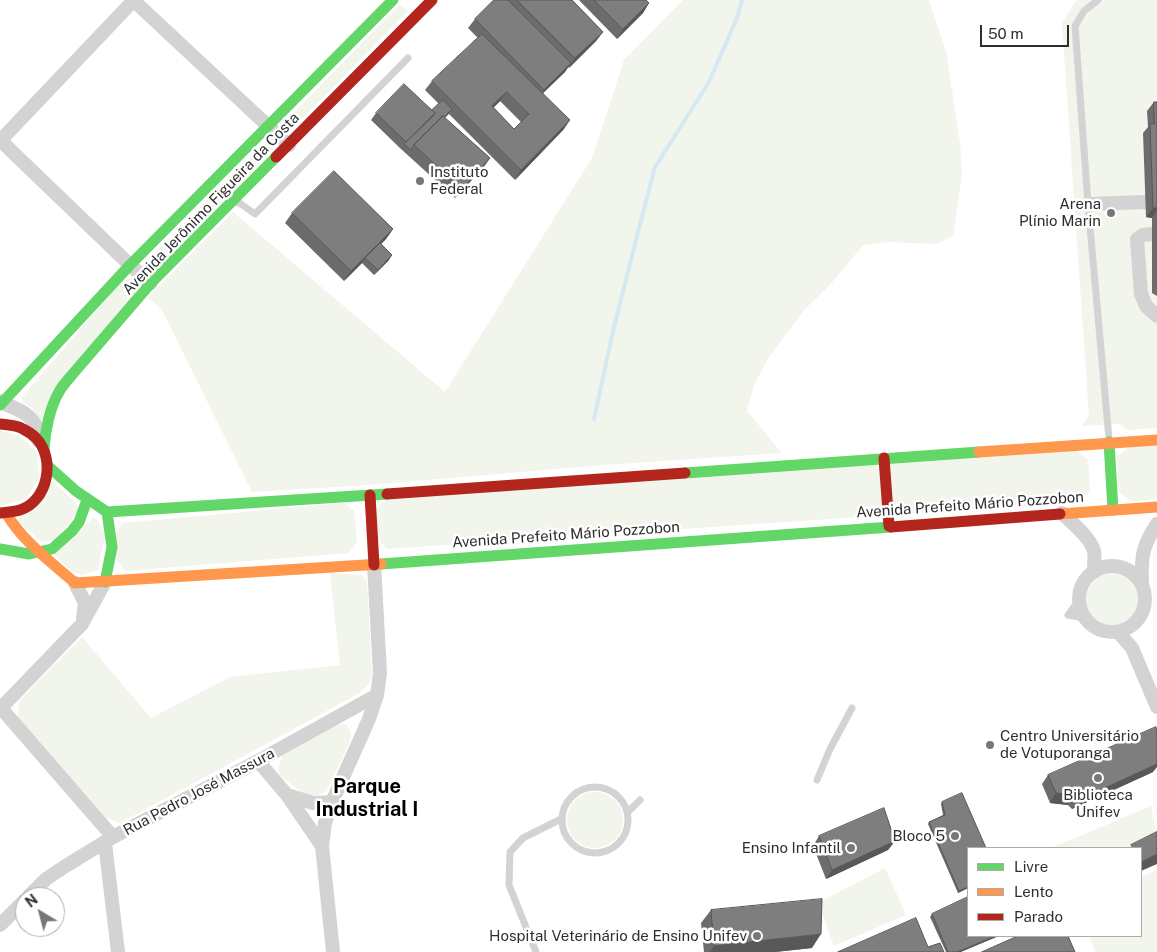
<!DOCTYPE html>
<html>
<head>
<meta charset="utf-8">
<style>
	body { margin:0 }
	#map { position:relative; width:1157px; height:952px; overflow:hidden; background:#fff; font-family:"Public Sans",sans-serif }
	canvas { display:block }
	.legend { position:absolute; left:967px; top:847px; width:175px; height:90px; box-sizing:border-box; background:#fff; border:1px solid #ababab; margin:0; padding:6px 9px; list-style:none; font-size:15px; color:#2e2e2e }
	.legend li { display:flex; align-items:center; gap:10px; height:25px }
	.legend b { width:25px; border:1px solid #ababab }
	.north { position:absolute; left:15px; top:887px; width:50px; height:50px; box-sizing:border-box; background:#fff; border:1px solid #ababab; border-radius:50%; rotate:323deg; font-size:14px; font-weight:700; line-height:20px; text-align:center; color:#2e2e2e }
	.north::after { content:''; display:block; margin:auto; width:18px; height:22px; background:#777; clip-path:polygon(50% 0,100% 100%,50% 72%,0 100%) }
	.scale { position:absolute; left:980px; top:25px; width:89px; height:22px; box-sizing:border-box; border:2px solid #2e2e2e; border-top:0; padding-left:6px; font-size:15px; line-height:18px; white-space:nowrap; color:#2e2e2e; -webkit-text-stroke:4px #fff; paint-order:stroke }
</style>
</head>
<body>
<div id="map">
<canvas width="1157" height="952"></canvas>
<ul class="legend">
<li><b style="height:6px;background:#63d668"></b>Livre</li>
<li><b style="height:6px;background:#ff974d"></b>Lento</li>
<li><b style="height:6px;background:#b3261e"></b>Parado</li>
</ul>
<div class="north">N</div>
<div class="scale">50 m</div>
</div>
<script>
const context = document.querySelector('canvas').getContext('2d');
context.lineJoin = 'round';
function paint(path, color) {
  context.fillStyle = color;
  context.fill(path, 'evenodd');
}
function trace(path, color, width, dash) {
  context.strokeStyle = color;
  context.lineWidth = width;
  context.lineCap = dash ? 'butt' : 'round';
  context.setLineDash(dash || []);
  context.stroke(path);
}
function drawText(font, color, halo, rows, align = 'center') {
  context.font = font + ' "Public Sans",sans-serif';
  context.lineWidth = 5;
  context.setLineDash([]);
  context.textBaseline = 'middle';
  context.strokeStyle = halo;
  context.fillStyle = color;
  for (const [text, x, y, turn = 0] of rows) {
    context.save();
    context.translate(x, y);
    context.rotate((+turn || 0) * Math.PI / 180);
    context.textAlign = isNaN(turn) ? turn : align;
    if (halo) context.strokeText(text, 0, 0);
    context.fillText(text, 0, 0);
    context.restore();
  }
}
paint(new Path2D(`
	M683 0H929L946 51 960 143 962 173 953 236 936 244 888 242 863 245 830 285 804 310 769 357 754 385 747 411 782 453 603 465 368 485 252 492 162 310 148 297 233 212 445 392 592 158 624 60Z
	M1078 0H1157V111L1148 133H1143L1146 217 1152 218V292L1157 296V428L1128 430 1119 424 1081 426 1089 416 1062 23 1075 2Z
	M400 4 408 11 287 134 280 127Z
	M267 140 275 148 148 272 142 266Z
	M130 278 136 284 137 291 40 419 33 409 22 402V397L121 282Z
	M0 431 19 435 37 452 39 478 26 499 0 506Z
	M1157 445V499L1130 501 1118 491 1117 456 1129 447Z
	M1076 450 1088 460 1090 491 1081 502 387 549 377 539 376 509 386 498Z
	M52 481 75 502 79 509 56 539 42 542 17 521Z
	M344 503 354 511 357 542 349 553 125 571 115 557 116 532 122 523Z
	M94 517 98 521 105 535 98 570 82 575 71 571 54 554Z
	M1086 600a27 27 0 1 1 54 0a27 27 0 1 1-54 0Z
	M330 573 362 575 367 582 372 674 369 684 358 694 120 823 105 817 18 719 19 701 82 637 151 718 230 677 340 665Z
	M342 724 346 725 351 732 350 741 331 783 327 789 323 793 318 795H312L302 793 280 775 278 768 282 756 333 727Z
	M567 820a28 28 0 1 1 56 0a28 28 0 1 1-56 0Z
	M1151 806 1157 835 1132 848H1051Z
	M885 868 906 915 834 946 818 903Z
	M1157 870V952H1096L1089 936H1141V877Z`), '#f1f5eb');
trace(new Path2D(`
	M594 419 614 327 636 240 655 167 709 82 737 18 742 0`), '#d6e9f3', 4);
trace(new Path2D(`
	M1098 0 1084 11 1075 26 1088 204 1109 439
	M236 202 241 204 255 214 408 58
	M1079 600 1068 615 1085 618
	M817 780 830 749 852 708
	M562 820a33 33 0 1 1 66 0a33 33 0 1 1-66 0Z
	M628 812 640 800
	M536 952 509 885 510 852 523 838 561 819`), '#d3d3d3', 7);
trace(new Path2D(`
	M133 0 268 126 289 145
	M0 140 130 265 151 283
	M0 141 134 0
	M1088 204 1146 202
	M1152 234 1143 235 1137 239 1141 294 1146 306 1157 316
	M0 401 2 403C15 408 31 413 37 428 39 431 38 436 38 440
	M1062 513C1072 523 1090 537 1094 551 1095 557 1094 565 1094 572
	M1079 599a33 33 0 1 1 66 0a33 33 0 1 1-66 0Z
	M75 583 85 603 83 618
	M1142 584C1141 558 1142 546 1157 524
	M1118 632 1132 648 1157 707
	M1 708 113 837
	M0 709 82 624 105 582
	M258 761 287 795 322 846
	M287 795 313 803 332 802
	M105 843 118 952
	M28 897 46 879 64 867 113 837 258 761 377 695
	M0 925 25 900
	M333 952 322 846 325 823 332 802 369 719 377 695 380 673 374 565`), '#d3d3d3', 14);
trace(new Path2D(`
	M0 405 130 265 393 0
	M1109 442 1113 510
	M44 449C45 431 50 407 59 392 62 386 67 381 71 376L151 283 276 157
	M48 466 76 491 107 512 387 494
	M685 473 979 452
	M0 549 29 554 52 549 72 531 79 522 87 500
	M381 564 891 527
	M105 582 112 547 107 512`), '#63d668', 11);
trace(new Path2D(`
	M979 452 1157 440
	M6 513C23 542 50 561 75 583L381 564
	M1060 514 1157 507`), '#ff974d', 11);
trace(new Path2D(`
	M276 157 432 0
	M0 424C7 425 17 425 23 429 27 431 33 435 36 438 56 459 48 501 20 510 14 512 6 512 0 513
	M884 458 889 526
	M387 494 685 473
	M370 495 374 565
	M891 527 1060 514`), '#b3261e', 11);
paint(new Path2D(`
	M494 0H572L603 32 596 41 569 68 568 67 565 72 543 93 564 129 515 180 449 114 445 118 490 158 483 168 455 198 401 149 371 120 376 113 432 110 439 104 425 90 432 81 478 38 468 28 475 19ZM500 101 521 122 514 129 493 108Z
	M579 0H646L649 3 643 13 617 39Z
	M1154 102H1157V296L1152 293V218L1146 217 1143 133 1148 127 1147 111Z
	M292 213 393 229 386 239 381 244 389 260 374 275 362 263 344 281 285 223Z
	M1153 772 1072 809 1068 805 1050 803 1042 784 1048 775Z
	M942 802 968 848V888L958 893 928 824 929 822 943 815 941 804Z
	M819 836 895 841 888 850 826 879 813 846Z
	M711 910 812 948 775 952H704L701 923Z
	M932 914 961 952H946L930 917Z`), '#6c6c6c');
paint(new Path2D(`
	M649 3 643 13 617 39 623 29Z
	M603 32 596 41 569 68 575 58Z
	M571 63 565 72 537 99 544 90Z
	M507 92 500 101 485 116 492 106Z
	M570 120 564 129 515 180 521 170Z
	M490 158 483 168 455 198 462 189Z
	M1153 208H1157V210L1152 218 1146 217Z
	M393 229 386 239 366 259 365 258 362 263 344 281 351 271Z
	M392 255 389 260 374 275 378 270Z
	M1157 759V767L1153 772 1072 809 1079 800Z
	M1056 793 1075 795 1068 805 1050 803Z
	M895 841 888 850 826 879 832 870Z
	M1157 854V864L1141 871V862Z
	M968 887V888L958 893 959 891Z
	M821 934 812 948 775 952H710L714 946Z
	M995 936H999L961 952H957Z`), '#585858');
const building = new Path2D(`
	M494 0H508L571 63 544 90 475 19Z
	M517 0H572L603 32 575 58Z
	M594 0H646L649 3 623 29Z
	M482 34 570 120 521 170 432 81ZM507 92 529 114 514 129 492 106Z
	M404 84 435 113 406 142 376 113Z
	M443 100 452 109 444 117 443 116 414 145 411 150 404 144 434 115 435 113 432 110Z
	M1154 102H1157V208H1153L1150 124H1154Z
	M443 116 490 158 462 189 414 145Z
	M334 171 393 229 351 271 292 213Z
	M380 243 392 255 378 270 365 258Z
	M1156 727 1157 731V764L1079 800 1075 795 1056 793 1048 775Z
	M962 793 986 848H968V887L959 891 929 822 945 815 942 802Z
	M884 808 895 841 832 870 819 836Z
	M1157 832V854L1141 862V848H1133L1131 845Z
	M968 897V936H995L957 952H948L932 914Z
	M822 899 821 934 714 946 711 910Z
	M916 918 928 947 940 943 944 952H838Z
	M1018 936H1068L1075 952H982Z`);
paint(building, '#7e7e7e');
trace(building, '#585858', 1);
for (const [x, y, r, color] of [
	[420,181,5,"#777"],
	[1111,213,5,"#777"],
	[990,745,5,"#777"],
	[1098,778,5,"#777"],
	[955,836,5,"#777"],
	[851,848,5,"#777"],
	[757,936,5,"#777"]
]) {
  const dot = new Path2D();
  dot.arc(x, y, r, 0, 2 * Math.PI);
  context.fillStyle = color;
  context.fill(dot);
  trace(dot, '#fff', 2);
}
drawText('15px', '#2e2e2e', '#fff', [
	["Instituto",430,172,"left"],
	["Federal",430,189,"left"],
	["Arena",1101,204],
	["Plínio Marin",1101,221],
	["Centro Universitário",1000,736,"left"],
	["de Votuporanga",1000,753,"left"],
	["Biblioteca",1098,795,"center"],
	["Unifev",1098,812,"center"],
	["Bloco 5",945,836],
	["Ensino Infantil",841,848],
	["Hospital Veterinário de Ensino Unifev",747,936]
], 'right');
drawText('15px', '#2e2e2e', '#fff', [
	["Avenida Jerônimo Figueira da Costa",211,204,-46],
	["Avenida Prefeito Mário Pozzobon",970,505,-4],
	["Avenida Prefeito Mário Pozzobon",566,535,-4],
	["Rua Pedro José Massura",199,792,-28]
]);
drawText('bold 20px', '#000', '#fff', [
	["Parque",367,787],
	["Industrial I",367,810]
]);
</script>
</body>
</html>
